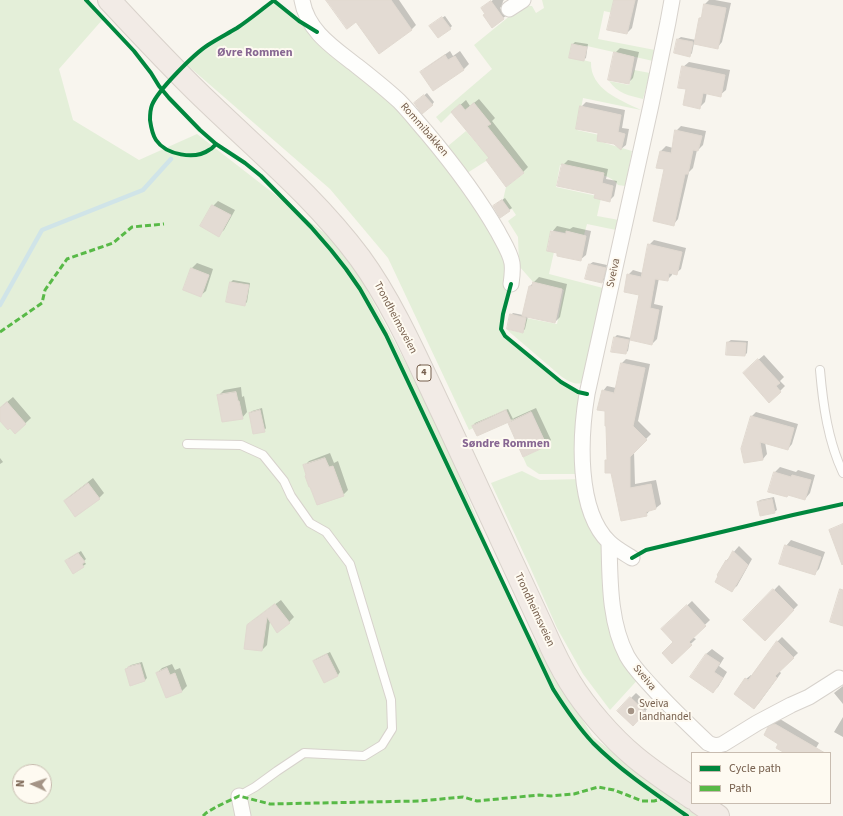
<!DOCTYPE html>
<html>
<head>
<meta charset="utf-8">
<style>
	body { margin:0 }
	#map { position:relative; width:843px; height:816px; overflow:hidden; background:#f8f5ee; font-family:"Source Sans 3",sans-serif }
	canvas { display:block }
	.legend { position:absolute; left:691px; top:752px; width:140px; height:52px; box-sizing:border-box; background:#fefaf1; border:1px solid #c8bcb0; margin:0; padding:5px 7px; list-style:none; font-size:12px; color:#77604e }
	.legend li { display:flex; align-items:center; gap:8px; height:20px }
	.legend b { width:20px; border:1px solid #c8bcb0 }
	.north { position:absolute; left:12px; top:764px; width:40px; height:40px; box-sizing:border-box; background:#fefaf1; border:1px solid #c8bcb0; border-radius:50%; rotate:273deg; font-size:11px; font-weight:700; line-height:16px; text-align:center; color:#77604e }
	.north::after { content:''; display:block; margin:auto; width:14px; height:18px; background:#a49486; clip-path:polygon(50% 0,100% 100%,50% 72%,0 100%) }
</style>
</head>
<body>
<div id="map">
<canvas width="843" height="816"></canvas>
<ul class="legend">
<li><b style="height:5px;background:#00873e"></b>Cycle path</li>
<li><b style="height:5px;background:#58b947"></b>Path</li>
</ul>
<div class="north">N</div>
</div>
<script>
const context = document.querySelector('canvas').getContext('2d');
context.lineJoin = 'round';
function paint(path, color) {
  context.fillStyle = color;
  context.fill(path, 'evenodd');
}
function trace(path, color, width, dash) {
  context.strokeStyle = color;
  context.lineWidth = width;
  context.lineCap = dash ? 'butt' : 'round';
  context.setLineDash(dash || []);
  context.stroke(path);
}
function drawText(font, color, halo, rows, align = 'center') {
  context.font = font + ' "Source Sans 3",sans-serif';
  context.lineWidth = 4;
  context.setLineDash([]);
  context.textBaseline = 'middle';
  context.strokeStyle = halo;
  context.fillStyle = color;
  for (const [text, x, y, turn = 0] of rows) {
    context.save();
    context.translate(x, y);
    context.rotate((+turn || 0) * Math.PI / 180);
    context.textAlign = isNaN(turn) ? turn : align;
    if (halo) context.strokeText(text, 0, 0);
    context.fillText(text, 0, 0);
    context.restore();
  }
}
paint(new Path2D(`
	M0 0H85L103 19 59 69 73 120 139 160 197 134 345 249 433 414 514 608 593 737 697 816H0ZM20 772H44V796H20Z
	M542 0H616L613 13 604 11 598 39 655 50 653 61 587 46 583 60 591 62C590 89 620 100 641 110L583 98 577 130 599 135 598 141 632 151 625 186 618 185C611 173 573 167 560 165L556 187 597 196 601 198 597 216 619 220 616 230 587 224 584 235 567 231V233L551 230 547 250 554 252 549 274 603 288 583 380 582 383C574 385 569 381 562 377L506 329 522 333 526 318 557 324 564 290 534 283 519 266 518 237 508 221 516 215 512 209 510 210 503 200 506 187 523 174 503 148 486 161 461 177 489 217 511 284 501 329 505 336 561 382 582 395 575 432 577 474H539L527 466 523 457 547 446 532 412 511 422 506 413 469 430 388 258 330 189 186 64 196 54 220 38 236 28 273 1 317 32 442 151 466 131 478 145 486 126 489 123 474 103 465 110 460 104 441 123 436 117 492 69 474 45 522 6H532L536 13 544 8Z
	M634 70 650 73 643 99C630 96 617 93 609 81L629 85Z
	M522 471 540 480 584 479 602 533 614 612 642 675 610 710 583 674 557 628 530 567 491 483Z`), '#e4efd9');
paint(new Path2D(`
	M328 0H399L416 25 411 30 357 21Z
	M493 0H504L503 1 502 6 500 8 506 16 503 18 486 14 484 6Z
	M615 0H638L632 28 627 33Z
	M709 0H715L731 3 722 42 717 48 694 43 692 53 690 56 678 39 681 37 696 40 700 18 703 16 705 4Z
	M445 16 452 26 450 28 431 25Z
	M575 42 588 44 586 58 583 60 570 57 573 44Z
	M620 48 639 52 633 78 628 83 615 53Z
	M450 51 453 56 460 51 469 64 464 69 433 90 421 72 427 67Z
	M689 62 730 70 726 90 720 95 707 92 705 102 699 108 687 89 683 67Z
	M427 93 434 102 432 105 417 101Z
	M479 99 495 118 492 121 528 167 523 172 490 157 458 107 466 100 470 106Z
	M586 102 625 110 622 128 629 129 626 145 621 149 600 133 581 107Z
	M681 126 706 131 703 145 698 150H697L693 168 689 172 678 219 673 225 665 168 661 151 666 146 673 148 676 131Z
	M568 160 608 169 606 179 617 181 614 196 610 200 596 194 563 165Z
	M505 198 512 208 509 210 496 204Z
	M218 201 235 210 224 230 218 235 213 206Z
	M557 226 570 229 573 227 591 231 586 255 580 260 558 252 552 232Z
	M654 240 686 248 681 269 676 273H672V275L667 280 659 278 654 304 663 306 657 339 652 344 630 339 628 351 625 353 615 337 617 335 631 338 640 294 628 275 633 270 643 273 649 245Z
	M593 262 607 265 604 280 602 282 587 279 590 264Z
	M197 263 213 269 206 291 200 296 192 268Z
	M539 277 567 284 560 317 555 322 528 316 525 329 522 332 511 315 513 313 523 315 530 286Z
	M233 280 250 283 247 302 245 304 227 301 231 282Z
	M731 340 748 341 747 353 745 355 727 354 728 342Z
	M764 355 784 377 780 381 785 386 780 391 749 368Z
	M626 359 650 364 638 421 651 434 634 451 635 484 656 480 661 504 656 508 651 509 646 515 612 472 606 461 608 458 606 411 603 391 607 386 616 388 622 363Z
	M241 387 242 397 244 396 247 412 242 418 219 395 224 390Z
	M13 397 31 418 15 433 10 427 0 419V408Z
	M262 408 266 428 264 431 250 413 252 411Z
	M536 408 551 440 546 445 509 423 514 418Z
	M508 409 513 419 477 435 473 426 475 423Z
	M756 412 798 424 792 444 788 449 765 442 767 454 763 459 745 462 742 449 752 416Z
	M330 453 334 463 338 461 348 490 343 495 307 475 304 466 309 461Z
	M0 458 3 462 0 464Z
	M780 467 796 472 798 470 815 475 810 493 805 499 788 494 769 491 775 472Z
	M93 478 104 493 99 498 76 516 65 501 70 496Z
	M774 497 777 510 774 512 758 502 760 500Z
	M791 540 825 552 819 569 814 574 786 546Z
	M739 546 752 559 737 586 731 591 726 561Z
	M81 551 86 559 84 561 86 564 73 573 68 559Z
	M779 585 798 605 765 639 745 620Z
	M281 600 294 617 289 622 270 620 267 645 262 650 254 620Z
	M692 601 710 620 692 637 696 639 672 662 675 642 667 624Z
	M782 637 798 653 779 671 781 673 759 703 754 708 746 679 751 675 752 676 778 641Z
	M712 649 724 658 719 666 727 672 718 687 712 692 706 654Z
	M330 652 340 672 338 675 324 682 314 661 316 659Z
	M142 662 147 678 145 680 126 669 131 665Z
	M172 664 175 670 180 668 187 686 182 691 157 673 162 668Z
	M843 686V704L834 693Z
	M636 693 650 706 633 724 618 711Z
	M843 717V737L834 732Z
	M780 719 819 743 813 753H787L769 728 774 723Z`), '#0003');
trace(new Path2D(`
	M0 305 42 230 143 190 171 159`), '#d0e4e8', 4.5);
const building = new Path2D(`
	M326 0H391L412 30 379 54 356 22 347 29Z
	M614 0H635L627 34 607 30Z
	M491 1 504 19 492 28 483 15 485 14 481 8Z
	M704 4 726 8 718 49 694 44 699 18H701Z
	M442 17 451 29 438 38 429 26Z
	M677 39 693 42 690 57 674 53Z
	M572 44 587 47 584 61 569 58Z
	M614 52 634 57 629 84 608 80Z
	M445 55 448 60 455 56 464 70 433 91 420 72Z
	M682 66 725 75 721 97 703 93 700 109 683 105 686 89 678 88Z
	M424 95 433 105 422 114 414 103Z
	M474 103 491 124 487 126 524 173 506 187 486 160 489 158 451 112 460 104 465 110Z
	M580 106 621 115 618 132 625 134 621 150 614 144 597 141 598 133 576 129Z
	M675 130 702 136 698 151 693 150 688 174H685L674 226 653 221 664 169 656 168 660 151 671 153Z
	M562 164 604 173 602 183 613 186 610 202 594 198 595 194 557 186Z
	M502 200 510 211 500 218 493 206Z
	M212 205 231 215 219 237 200 226Z
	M551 231 566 234V231L586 236 581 261 557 256V253L547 251Z
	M648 244 682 252 677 275 669 273 668 281 655 279 650 308 659 310 652 345 630 340 639 295 624 292 627 274 641 277Z
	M589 264 606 268 602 283 585 279Z
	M191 268 209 275 201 297 183 290Z
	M230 282 249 285 245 306 226 302Z
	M533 282 562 289 555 323 522 316 529 286H532Z
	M510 314 526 318 523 333 507 329Z
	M614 337 629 340 626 354 611 352Z
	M727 342 746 343 745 356 726 355Z
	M758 359 780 383 776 386 781 392 769 403 743 373Z
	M621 363 645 368 633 426 647 440 630 457V488L651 484 656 509 646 512 647 516 621 521 611 473H605V460H607L606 426H605V411L597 410 602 390 614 393Z
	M236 392 238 401H239L243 419 222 422 217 395Z
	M7 402 26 424 15 434 10 428 8 430 0 421V408Z
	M260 410 265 432 253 434 249 413Z
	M506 410 511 421 477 436 472 426Z
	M531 412 547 446 523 457 508 423Z
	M751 416 794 428 788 450 760 442 763 460 744 463 741 449Z
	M325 458 329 467 333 466 344 496 317 505 310 487H309L305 476 306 475 303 465Z
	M774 472 791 477 792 475 811 480 805 500 788 495 787 497 768 492Z
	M88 483 100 499 75 517 64 501Z
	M772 499 775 513 760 516 757 502Z
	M843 524V564L842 565 829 530Z
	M785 545 821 557 815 575 779 564Z
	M733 551 748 565 732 592 715 582 718 576 717 575 726 560 727 561Z
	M78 553 85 562 82 564 84 567 73 574 65 561Z
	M773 589 794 610 765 641 743 620Z
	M840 589 843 590V626L830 622Z
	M275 604 290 623 277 633 267 617 262 651 244 649 247 625Z
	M687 605 706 626 689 642 692 645 672 664 662 653 673 642 661 629Z
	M777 641 794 658 775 676 777 678 754 709 734 694 745 678 748 680Z
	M327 654 338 676 324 683 313 661Z
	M706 654 720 663 714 672 723 678 713 693 690 677Z
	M140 664 145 681 130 686 125 669 128 668V667Z
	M167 668 170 675 175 673 182 692 166 698 156 673Z
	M630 697 646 712 633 726 617 711Z
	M775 724 825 753H785L776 748 778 744 764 735 768 727Z`);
paint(building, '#e3dbd3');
trace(building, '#e1d9d0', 1);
const lane = new Path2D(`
	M820 370C823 405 828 441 843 473
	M187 444 241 445 263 455 284 481 291 496 310 523 326 532 350 564 391 700 392 729 382 745 364 756 304 753 277 771 255 787 239 796`);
const street = new Path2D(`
	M302 0C307 31 334 48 357 66 371 77 386 89 399 101 409 111 418 123 427 133 453 164 478 197 498 232 503 242 510 252 512 263 513 270 512 277 511 284
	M509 9 523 0
	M609 542C610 579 609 622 627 656 633 667 643 677 652 687 670 707 689 725 708 743 714 746 717 746 723 744L757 723 791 705 809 697 839 678
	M632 558C624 553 615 548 609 542 576 510 580 436 587 394L651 105 668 22 672 0
	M239 796 243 816`);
const highway = new Path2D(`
	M109 0C142 35 175 71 210 104 261 153 317 200 360 258 395 306 420 366 446 420 479 491 512 562 545 633 552 649 560 666 570 682 586 708 611 737 635 757 653 772 673 785 692 798
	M699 803 718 816`);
trace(lane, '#d7d2cc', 10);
trace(street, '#d7d2cc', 17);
trace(highway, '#d9d2cb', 24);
trace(lane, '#fefefc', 8);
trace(street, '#fefefc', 15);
trace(highway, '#f2ebe6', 22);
trace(new Path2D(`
	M0 332 42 303 45 290 67 259 113 243 132 227 164 224
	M203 816 206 813 216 807 239 796 270 804 419 801 463 797 477 801 539 795 551 796 574 794 598 787 614 790 627 795 642 801H654L662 799`), '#58b947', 3, [6, 3]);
trace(new Path2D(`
	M86 0 134 51 151 73 159 86 169 98 200 130 216 144 245 163 261 176 311 227 331 250 346 269 360 289 386 335 553 689C565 708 578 727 593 743 621 771 654 793 687 816
	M273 0 299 21 317 32
	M216 144C214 146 212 149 209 150 195 160 166 155 156 140 152 134 151 127 150 120 150 115 150 110 152 105 158 90 194 54 208 45 217 39 227 34 237 28 249 20 261 10 273 1
	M511 284 503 314 501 329 505 336 561 382 578 392 587 394
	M632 558 646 550 793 515 843 504`), '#00873e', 4);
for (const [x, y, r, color] of [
	[631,711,4,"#a49486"]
]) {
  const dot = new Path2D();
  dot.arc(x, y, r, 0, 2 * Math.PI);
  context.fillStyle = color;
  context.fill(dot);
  trace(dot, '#fefaf1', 1.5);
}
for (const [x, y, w] of [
	[424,373,14]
]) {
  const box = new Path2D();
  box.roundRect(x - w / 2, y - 8, w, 16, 3);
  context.fillStyle = '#fefaf1';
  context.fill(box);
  trace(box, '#77604e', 1);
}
drawText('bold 10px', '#77604e', null, [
	["4",424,373]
]);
drawText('11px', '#77604e', '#fefaf1', [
	["Rommibakken",424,130,49],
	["Sveiva",614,273,-78],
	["Trondheimsveien",395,318,62],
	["Trondheimsveien",534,610,65],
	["Sveiva",644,678,50]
]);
drawText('11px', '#77604e', '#fefaf1', [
	["Sveiva",639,705],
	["landhandel",639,718]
], 'left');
drawText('bold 12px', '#876692', '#fefaf1', [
	["Øvre Rommen",255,53],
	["Søndre Rommen",506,444]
]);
</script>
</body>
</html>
